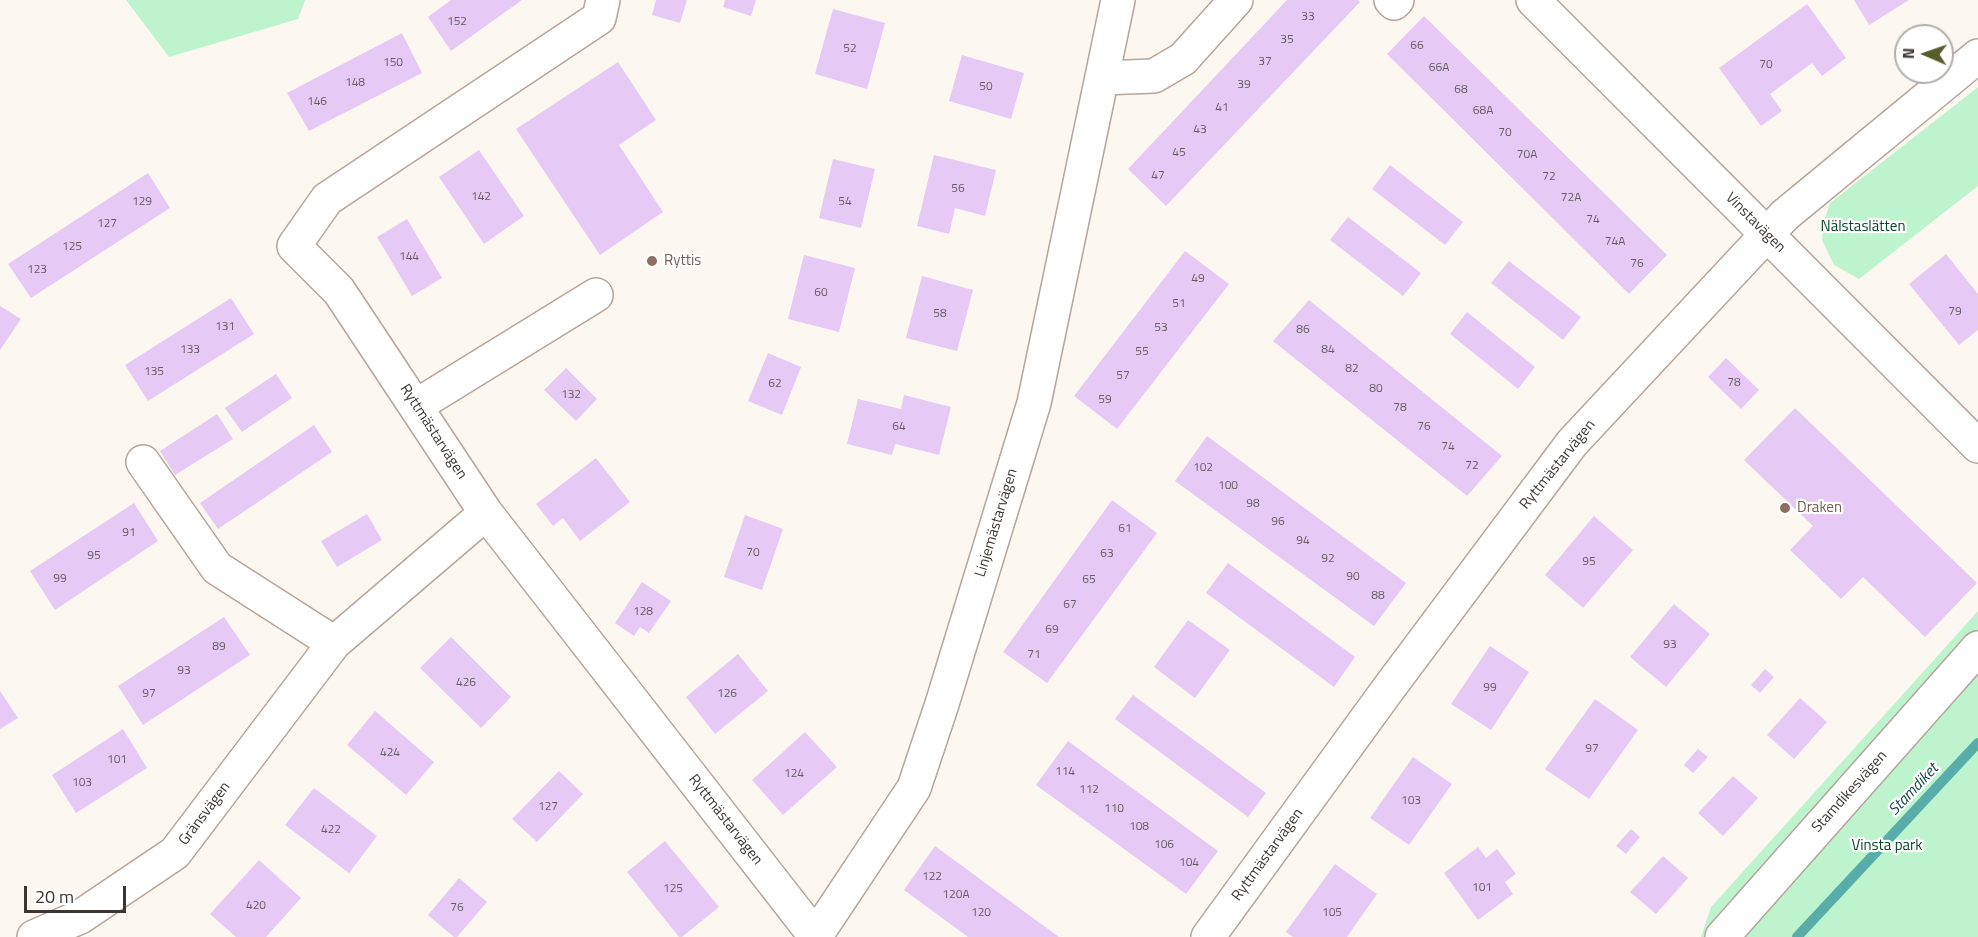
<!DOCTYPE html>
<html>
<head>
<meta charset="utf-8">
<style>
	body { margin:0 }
	#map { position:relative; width:1978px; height:937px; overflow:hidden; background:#fdf7f2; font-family:"Titillium Web",sans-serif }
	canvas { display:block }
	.north { position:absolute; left:1894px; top:24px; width:60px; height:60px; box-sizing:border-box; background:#fff; border:2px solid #b1afad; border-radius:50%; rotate:272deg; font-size:16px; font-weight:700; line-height:24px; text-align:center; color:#3c3632 }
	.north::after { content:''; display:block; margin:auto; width:21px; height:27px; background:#565c2a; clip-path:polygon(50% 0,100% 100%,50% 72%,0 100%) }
	.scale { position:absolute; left:24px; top:886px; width:102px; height:27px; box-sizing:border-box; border:3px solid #3c3632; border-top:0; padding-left:8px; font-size:18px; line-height:21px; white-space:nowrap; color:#3c3632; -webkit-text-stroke:4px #fff; paint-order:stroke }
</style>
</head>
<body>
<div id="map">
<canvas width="1978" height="937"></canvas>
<div class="north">N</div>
<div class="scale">20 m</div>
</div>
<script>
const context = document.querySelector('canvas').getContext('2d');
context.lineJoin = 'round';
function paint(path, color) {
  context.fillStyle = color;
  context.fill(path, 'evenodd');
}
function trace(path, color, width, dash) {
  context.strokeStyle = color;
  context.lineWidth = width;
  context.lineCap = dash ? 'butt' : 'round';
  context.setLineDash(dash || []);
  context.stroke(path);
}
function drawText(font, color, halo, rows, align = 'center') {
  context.font = font + ' "Titillium Web",sans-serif';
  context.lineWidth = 4.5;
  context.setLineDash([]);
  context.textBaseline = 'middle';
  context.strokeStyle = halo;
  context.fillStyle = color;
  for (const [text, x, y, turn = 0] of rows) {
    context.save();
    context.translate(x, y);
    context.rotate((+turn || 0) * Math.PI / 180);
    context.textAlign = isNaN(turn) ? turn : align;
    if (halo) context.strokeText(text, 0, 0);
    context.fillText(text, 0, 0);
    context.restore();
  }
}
paint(new Path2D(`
	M126 0H305L298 19 169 57Z
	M1978 87V186L1859 279 1834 265 1822 240 1824 221 1830 203Z
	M1978 611V937H1701L1711 907Z`), '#bdf4cd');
trace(new Path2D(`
	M1797 937 1978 743`), '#58acaa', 10);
paint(new Path2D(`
	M451 0H522L451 51 428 17Z
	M656 0H687L680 23 652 15Z
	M725 0H756L751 16 723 7Z
	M1287 0H1358L1360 2 1166 206 1128 169Z
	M1854 0H1909L1869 25Z
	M1807 4 1846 58 1822 76 1812 63 1770 94 1782 111 1761 126 1719 68Z
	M833 9 885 23 867 89 815 74Z
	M1424 16 1667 255 1629 294 1387 54Z
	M402 33 422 73 309 131 287 93Z
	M962 55 1024 73 1011 119 949 101Z
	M618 62 656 120 619 145 663 212 600 255 516 129Z
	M479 150 524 216 484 244 439 177Z
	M934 155 996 170 985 216 955 208 949 234 917 226Z
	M833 159 875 169 861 228 819 218Z
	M1390 165 1463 222 1445 245 1372 189Z
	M148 173 170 208 31 298 8 264Z
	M1348 217 1421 273 1403 296 1330 240Z
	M407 219 442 278 412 296 377 237Z
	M1185 251 1229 284 1117 429 1074 396Z
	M1946 254 1978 294V330L1959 345 1909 284Z
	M804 255 855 268 839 332 788 319Z
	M1509 261 1581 317 1563 340 1491 283Z
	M922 276 973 290 957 351 906 338Z
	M231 298 254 334 148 401 125 365Z
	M1309 300 1502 456 1467 496 1273 341Z
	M0 306 21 319 0 350Z
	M1467 312 1535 367 1518 389 1450 334Z
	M768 353 801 367 782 415 748 401Z
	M1726 358 1759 390 1741 409 1708 377Z
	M566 368 597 399 576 421 544 390Z
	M276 374 292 398 242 432 225 408Z
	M904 395 951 407 939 455 895 444 892 455 847 444 858 399 901 409Z
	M1795 408 1977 583 1925 637 1863 577 1841 599 1790 550 1813 526 1744 460Z
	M217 414 233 439 175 475 160 451Z
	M314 425 332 452 218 529 200 503Z
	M1207 436 1406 583 1374 626 1175 481Z
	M596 458 630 502 580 541 563 518 553 526 536 504Z
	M1112 500 1157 533 1047 683 1003 652Z
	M134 503 158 541 55 610 30 571Z
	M367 514 382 540 337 567 321 541Z
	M745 515 783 529 762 590 724 577Z
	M1594 516 1633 550 1583 608 1545 575Z
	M1228 563 1355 657 1334 687 1206 593Z
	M642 582 671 601 649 633 640 627 634 636 615 623Z
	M1674 604 1710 634 1666 687 1630 657Z
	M224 617 250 655 143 725 118 686Z
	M1188 620 1230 650 1195 698 1154 667Z
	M451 637 511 697 481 728 420 668Z
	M1490 646 1529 672 1491 730 1451 704Z
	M738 654 768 691 715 734 686 697Z
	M1765 669 1774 677 1760 693 1751 685Z
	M0 691 18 718 0 729Z
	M1133 695 1266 793 1248 817 1115 719Z
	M1800 698 1827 722 1794 759 1767 735Z
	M1595 699 1638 730 1589 799 1545 769Z
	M375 711 434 762 406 795 347 745Z
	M123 729 147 768 76 813 52 775Z
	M805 732 837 767 783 815 752 780Z
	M1068 741 1218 851 1186 894 1036 785Z
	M1698 749 1708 757 1693 773 1684 765Z
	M1413 757 1452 784 1409 845 1370 818Z
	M559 771 583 794 537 842 512 819Z
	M1733 776 1758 798 1723 836 1698 813Z
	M314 788 377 836 349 873 285 825Z
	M1631 829 1640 837 1626 854 1616 846Z
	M665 841 719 907 682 937H679L627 872Z
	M935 846 1033 918 1059 937H968L904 890Z
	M1478 847 1486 858 1497 849 1516 874 1505 882 1513 894 1478 920 1444 873Z
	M1663 856 1688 878 1656 914 1630 892Z
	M259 860 301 898 266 937H236L210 914Z
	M1335 864 1377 894 1347 937H1293L1286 932Z
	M459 878 487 902 457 937H454L428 915Z`), '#e6caf5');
const minor = new Path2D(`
	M603 0 599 18 327 199 294 246 339 291 486 513 816 937
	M1391 0 1394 3 1397 0
	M1533 0 1978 446
	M1102 78 1154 76 1183 59 1236 0
	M416 406 596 295
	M334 643 486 513
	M34 937 80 917 175 853 334 643 217 568 143 462
	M815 937 914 788 942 704 1034 403 1118 0
	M1208 937 1386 692 1572 443 1785 215 1978 56
	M1722 937 1978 648`);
trace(minor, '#b5a59b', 36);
trace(minor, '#fff', 33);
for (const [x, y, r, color] of [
	[652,261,6,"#8d6e63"],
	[1785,508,6,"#8d6e63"]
]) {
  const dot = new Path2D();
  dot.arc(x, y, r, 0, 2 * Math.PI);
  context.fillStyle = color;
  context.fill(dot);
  trace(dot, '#fff', 2);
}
drawText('12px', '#665b63', null, [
	["33",1308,17],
	["152",457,22],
	["35",1287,40],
	["66",1417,46],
	["52",850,49],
	["37",1265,62],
	["150",393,63],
	["70",1766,65],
	["66A",1439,68],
	["148",355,83],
	["39",1244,85],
	["50",986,87],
	["68",1461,90],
	["146",317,102],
	["41",1222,108],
	["68A",1483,111],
	["43",1200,130],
	["70",1505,133],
	["45",1179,153],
	["70A",1527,155],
	["47",1158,176],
	["72",1549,177],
	["56",958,189],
	["142",481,197],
	["72A",1571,198],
	["129",142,202],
	["54",845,202],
	["74",1593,220],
	["127",107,224],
	["74A",1615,242],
	["125",72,247],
	["144",409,257],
	["76",1637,264],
	["123",37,270],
	["49",1198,279],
	["60",821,293],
	["51",1179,304],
	["79",1955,312],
	["58",940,314],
	["131",225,327],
	["53",1161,328],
	["86",1303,330],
	["133",190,350],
	["84",1328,350],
	["55",1142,352],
	["82",1352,369],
	["135",154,372],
	["57",1123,376],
	["78",1734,383],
	["62",775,384],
	["80",1376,389],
	["132",571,395],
	["59",1105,400],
	["78",1400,408],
	["64",899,427],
	["76",1424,427],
	["74",1448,447],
	["72",1472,466],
	["102",1203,468],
	["100",1228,486],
	["98",1253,504],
	["96",1278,522],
	["61",1125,529],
	["91",129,533],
	["94",1303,541],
	["70",753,553],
	["63",1107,554],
	["95",94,556],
	["92",1328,559],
	["95",1589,562],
	["90",1353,577],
	["99",60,579],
	["65",1089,580],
	["88",1378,596],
	["67",1070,605],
	["128",643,612],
	["69",1052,630],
	["93",1670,645],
	["89",219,647],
	["71",1034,655],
	["93",184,671],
	["426",466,683],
	["99",1490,688],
	["97",149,694],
	["126",727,694],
	["97",1592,749],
	["424",390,753],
	["101",117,760],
	["114",1065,772],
	["124",794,774],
	["103",82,783],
	["112",1089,790],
	["103",1411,801],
	["127",548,807],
	["110",1114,809],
	["108",1139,827],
	["422",331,830],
	["106",1164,845],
	["104",1189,863],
	["122",932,877],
	["101",1482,888],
	["125",673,889],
	["120A",956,895],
	["420",256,906],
	["76",457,908],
	["120",981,913],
	["105",1332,913]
]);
drawText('15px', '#3c3632', '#fff', [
	["Vinstavägen",1755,223,45],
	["Ryttmästarvägen",433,432,57],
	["Ryttmästarvägen",1558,465,-51],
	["Linjemästarvägen",997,523,-73],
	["Stamdikesvägen",1850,792,-48],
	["Gränsvägen",205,814,-53],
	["Ryttmästarvägen",725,820,52],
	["Ryttmästarvägen",1268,855,-54]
]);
drawText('15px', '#094725', '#fff', [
	["Nälstaslätten",1863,227],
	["Vinsta park",1887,846]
]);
drawText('15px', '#785e54', '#fff', [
	["Ryttis",664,261],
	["Draken",1797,508]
], 'left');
drawText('italic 16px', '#134a4a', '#fff', [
	["Stamdiket",1914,790,-47]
]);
</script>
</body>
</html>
